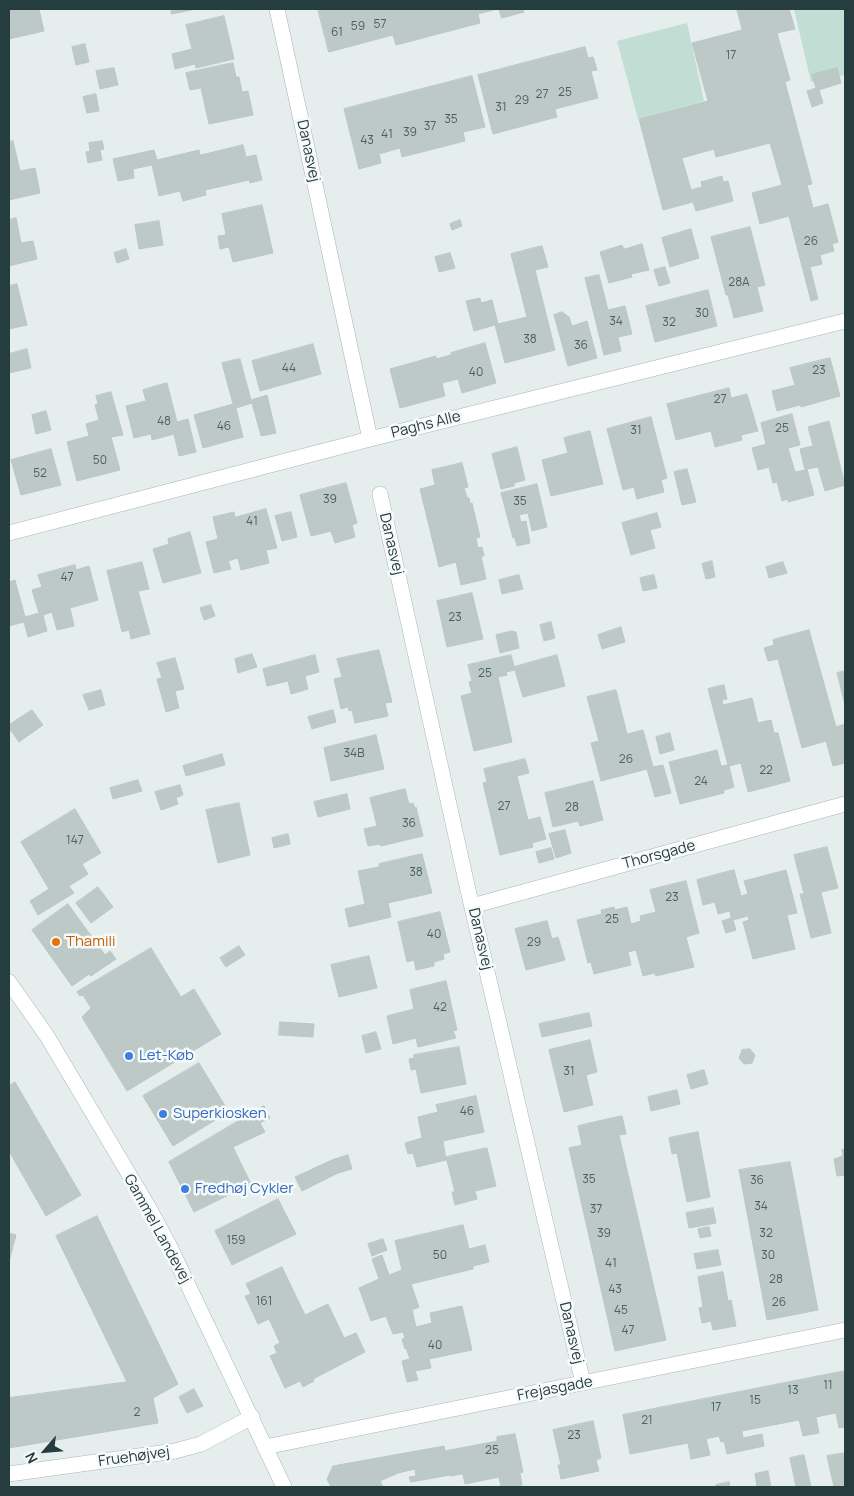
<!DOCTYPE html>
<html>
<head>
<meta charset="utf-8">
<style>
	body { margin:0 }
	#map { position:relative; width:854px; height:1496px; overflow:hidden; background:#e6eeed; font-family:Manrope,sans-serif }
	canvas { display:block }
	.frame { position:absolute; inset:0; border:10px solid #263d3f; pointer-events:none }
	.north { position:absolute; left:20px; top:1426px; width:50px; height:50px; -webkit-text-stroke:4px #f7fafa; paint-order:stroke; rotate:243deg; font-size:14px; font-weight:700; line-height:20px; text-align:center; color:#263d3f }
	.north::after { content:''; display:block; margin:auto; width:18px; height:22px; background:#263d3f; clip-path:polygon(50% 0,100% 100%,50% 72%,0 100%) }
</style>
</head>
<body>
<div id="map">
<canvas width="854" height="1496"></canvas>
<div class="frame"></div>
<div class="north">N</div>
</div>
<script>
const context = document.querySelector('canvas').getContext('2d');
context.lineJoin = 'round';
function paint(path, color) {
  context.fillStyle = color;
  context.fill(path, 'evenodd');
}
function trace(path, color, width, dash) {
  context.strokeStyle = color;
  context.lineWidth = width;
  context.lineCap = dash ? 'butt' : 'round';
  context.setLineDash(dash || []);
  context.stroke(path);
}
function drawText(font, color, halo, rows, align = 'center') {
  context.font = font + ' Manrope,sans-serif';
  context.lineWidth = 5;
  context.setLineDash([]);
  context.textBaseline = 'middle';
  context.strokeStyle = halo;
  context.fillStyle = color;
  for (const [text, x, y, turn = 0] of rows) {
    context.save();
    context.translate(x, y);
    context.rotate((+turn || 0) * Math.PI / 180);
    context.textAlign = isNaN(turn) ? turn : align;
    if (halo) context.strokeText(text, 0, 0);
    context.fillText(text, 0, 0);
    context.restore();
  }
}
paint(new Path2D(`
	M794 9H845V75L811 82Z
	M687 23 704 101 638 119 617 41Z`), '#c2ddd3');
const building = new Path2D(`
	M9 9H39L44 31 9 39Z
	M171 9H196L172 14Z
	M318 9H497L478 14 480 23 396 45 393 35 329 52Z
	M499 9H523L524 12 502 18Z
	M737 9H789L795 29 777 33 790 80 785 82 812 184 807 185 813 208 828 204 838 242 832 244 834 251 820 255 822 264 810 267 818 299 811 301 789 216 760 224 752 193 782 185 770 143 716 157 714 149 682 158 691 190 702 187 701 182 722 176 723 182 728 181 733 201 696 211 693 202 663 210 639 119 708 101 692 43 742 30Z
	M224 16 234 59 196 68 195 64 175 69 172 54 192 49 186 25Z
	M85 44 89 62 76 65 72 47Z
	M585 47 588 58 593 57 597 70 591 71 598 98 555 109 557 117 493 134 478 75Z
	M233 63 236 77H239L242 92 248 91 253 115 209 124 201 88 190 90 186 73Z
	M114 68 118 85 100 89 96 71Z
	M837 68 841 83 819 90 823 103 812 107 807 91 816 88 812 75Z
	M472 76 485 127 463 132 465 141 402 157 400 148 379 154 381 163 359 169 344 109Z
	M96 94 99 111 87 113 83 97Z
	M13 141 20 171 35 168 40 193 9 200V142Z
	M102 141 104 149 100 150 102 160 88 163 86 152 90 151 89 143Z
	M243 145 246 157 256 155 262 180 250 183 249 180 205 190 206 195 183 201 180 191 159 196 152 165 133 169 134 178 118 181 113 159 154 150 157 160 199 150 200 155Z
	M262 205 273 253 233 262 229 247 220 249 218 236 226 235 222 214Z
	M16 218 21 243 33 241 37 259 9 266V220Z
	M460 220 462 226 452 230 450 224Z
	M159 221 163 245 139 249 135 225Z
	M750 227 765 285 757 287 763 311 734 318 728 295H726L711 237Z
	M691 229 699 258 670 267 662 238Z
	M642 244 649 270 631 274 632 277 609 283 600 252 622 245 624 249Z
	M542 246 548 267 535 270 555 350 505 363 495 325 474 331 466 301 480 298 481 303 492 300 498 324 527 317 511 254Z
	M126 249 129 259 117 263 114 253Z
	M450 253 455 268 439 272 435 257Z
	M665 267 670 283 659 286 654 270Z
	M599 275 608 310 625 306 632 334 618 337 621 351 604 355 585 278Z
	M17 284 27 325 9 329V286Z
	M708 290 717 326 655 342 646 306Z
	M562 312 569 317 572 326 587 321 597 358 568 366 554 315Z
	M485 343 496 383 462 393 458 379 442 383 445 396 400 408 390 369 436 356V359L451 355V353Z
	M313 344 321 374 260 391 252 361Z
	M27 349 31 368 9 373V354Z
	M830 358 840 396 801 407 800 405 777 411 772 391 795 385 790 368Z
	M240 359 251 400 267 395 276 433 261 436 252 403 236 408 243 437 203 448 194 415 233 404 222 363Z
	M167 383 177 422 188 419 196 452 179 456 174 434 152 440 151 434 134 438 126 406 146 401 143 390Z
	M729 388 731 398 747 394 758 431 741 435 742 440 715 447 711 431 676 440 667 404Z
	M111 392 123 435 111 437 120 470 77 481 67 442 89 436 86 424 99 420 95 405 98 404 96 396Z
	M46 411 51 430 36 434 32 415Z
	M792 414 800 445 788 448 795 472 805 470 800 449 813 446 808 427 829 421 845 485 825 491 818 467 807 469 814 495 788 502V499L782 501 777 482 773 483 769 467 758 470 752 448 766 444 761 423Z
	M651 417 667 478 661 480 664 492 637 499 634 487 623 490 607 429Z
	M590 431 603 484 551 496 542 460 568 453 564 438Z
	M517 447 525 480 514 483V486L501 489 492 454Z
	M51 449 61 485 21 495 11 460Z
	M462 463 468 487 464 488 467 498H469L470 504 472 503 480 537 476 538 478 548 482 547 484 556H481L486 579 461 585 456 562 439 567 420 489 435 485 432 470Z
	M687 469 696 502 682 505 674 472Z
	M346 483 357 523 352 525 355 537 335 543 331 531 311 536 300 495Z
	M537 484 547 527 532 531 528 513 519 515 521 522 526 521 530 543 517 546 515 538H513L501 493Z
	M266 509 277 548 266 550 269 563 241 570 238 558 228 561 231 569 214 573 206 542 218 539 213 517 234 512 235 517Z
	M291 512 297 537 282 541 275 516Z
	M657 513 661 527 650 530 655 548 631 555 622 523Z
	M190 532 201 573 163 583 153 549 169 544 168 539Z
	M712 561 715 577 706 579 702 564Z
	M142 562 149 589 138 591 150 634 131 639 129 630 122 632 107 571Z
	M783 562 787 573 769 578 766 567Z
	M75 565 76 570 89 566 98 600 70 608 74 626 57 630 52 612 43 615 47 631 28 637 24 622 9 626V582L15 580 25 617 39 613 32 590 42 587 38 575Z
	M519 575 523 589 502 594 499 580Z
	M654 575 657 588 643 591 640 578Z
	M472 593 483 639 447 647 437 601Z
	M211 605 215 616 204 620 200 608Z
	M551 622 555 638 544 641 540 625Z
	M621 627 625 642 602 649 598 635Z
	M809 630 836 727 845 724V763L833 766 826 741 802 748 778 659 768 661 764 648 774 645 773 640Z
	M512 631 516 632 519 648 500 653 496 635Z
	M379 650 392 702 385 703 388 716 355 723 352 710 349 711 348 707 341 709 334 679 342 677 337 659Z
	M252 654 257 667 238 673 235 659Z
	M315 655 319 672 305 676 308 689 291 694 288 681 267 686 263 669Z
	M511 655 515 670 506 672 507 675 498 677 512 742 474 751 461 696 472 693 469 682 472 681 468 665Z
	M557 655 565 686 523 697 514 667Z
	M175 658 184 689 175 691 179 708 166 712 157 679 162 678 157 663Z
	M845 671V705L837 673Z
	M724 685 727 699 722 700 723 705 752 698 758 723 771 720 774 733H778L790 781 748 792 741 763 729 766 734 787 724 790V793L680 804 669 762 717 750 721 766 728 765 708 689Z
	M101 690 105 705 89 710 83 695Z
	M616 690 627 734 643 730 653 767 663 765 671 793 655 797 647 769 601 781 591 743 599 741 587 697Z
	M32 710 43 725 19 742 9 728V725Z
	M333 710 336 722 312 729 308 717Z
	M670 733 674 750 660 754 656 737Z
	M376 735 384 769 331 781 324 748Z
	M222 754 225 765 186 776 183 766Z
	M525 759 529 773 517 776 528 820 540 817 546 839 532 843 533 847 500 855 483 783 487 782 484 769Z
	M138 780 142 791 113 799 110 788Z
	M593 781 603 820 580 826 578 821 553 827 545 793Z
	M180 785 183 795 176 798 178 804 161 810 155 792Z
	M405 789 409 804 413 803 415 808 416 807 423 836 381 846 380 844 368 846 364 829 377 826 370 798Z
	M347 794 350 809 318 817 314 802Z
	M239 803 250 855 218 863 206 810Z
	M75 809 101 853 82 864 88 874 69 886 74 893 38 915 30 901 49 889 21 842Z
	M565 830 571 853 556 858 549 834Z
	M288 834 290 844 274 848 272 838Z
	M827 847 838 888 821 892 831 933 811 938 800 894H804L794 855Z
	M551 848 554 859 539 863 536 852Z
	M422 854 432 893 388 903 391 917 349 927 345 909 365 904 358 871 379 867V864Z
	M734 870 741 896 748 894 744 881 786 870 797 913 787 915 795 949 753 959 743 922 749 920 748 916 733 920 736 930 726 933 722 921 731 918 730 911 718 914 715 902 703 905 697 880Z
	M686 881 699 933 686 937 694 967 656 976 654 973 643 976 636 950 628 952 631 965 594 974 591 962 588 963 577 920 602 914 601 910 614 907 615 910 627 907 631 924 641 921 640 916 656 912 650 890Z
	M98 887 113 907 91 923 76 903Z
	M68 904 105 955 110 951 116 959 91 976 89 974 72 986 32 930Z
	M440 912 450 952 443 954 444 959 434 962V966L416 970 414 960 407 962 398 922Z
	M547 921 552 939 558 937 565 960 526 970 515 929Z
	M239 946 245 955 226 967 220 958Z
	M151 948 181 997 194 989 221 1034 127 1091 82 1017 91 1008 83 995 80 996 77 992Z
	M369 956 377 988 339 997 331 965Z
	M446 981 457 1030 453 1031 456 1038 418 1047 416 1038 393 1044 387 1016 414 1009 410 990Z
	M589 1013 592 1026 542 1037 539 1024Z
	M280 1022 314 1024 313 1037 279 1035Z
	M376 1032 381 1049 366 1053 362 1036Z
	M590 1040 597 1072 586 1075 593 1105 564 1112 549 1050Z
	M459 1047 466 1084 421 1093 416 1069 411 1070 409 1059 414 1058V1055Z
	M750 1049 755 1055 752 1063 744 1064 739 1058 742 1050Z
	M199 1063 227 1109 219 1115 213 1105 209 1107 217 1119 173 1146 143 1096Z
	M704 1070 708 1084 691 1089 687 1075Z
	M15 1082 81 1195 46 1216 9 1151V1086Z
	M677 1090 680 1104 651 1111 648 1097Z
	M476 1096 484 1132 443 1141 446 1160 417 1167 413 1153 408 1154 405 1143 422 1138 418 1117 438 1112 436 1105Z
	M264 1106 270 1118 260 1123 265 1132 233 1147 251 1184 194 1212 169 1162Z
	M622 1116 626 1134 619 1135 666 1340 615 1351 569 1148 582 1145 578 1126Z
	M698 1132 710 1197 687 1202 677 1153 672 1154 669 1138Z
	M487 1148 496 1186 475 1191 477 1199 455 1205 452 1192H455L446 1157Z
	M845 1149V1175L837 1176 834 1159 843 1156 842 1150Z
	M348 1155 352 1169 338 1173 302 1191 295 1177 332 1160Z
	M790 1162 818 1310 767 1320 739 1170Z
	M278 1199 296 1234 232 1265 215 1231Z
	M713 1208 716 1223 689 1228 686 1213Z
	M97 1216 178 1384 153 1398 127 1382 56 1236Z
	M463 1225 469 1249 485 1245 489 1262 473 1266V1269L411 1284 419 1307 412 1310 416 1327 432 1323 430 1313 462 1306 472 1350 429 1359 431 1368 415 1371 418 1380 407 1382 402 1361 410 1359 406 1348 405 1349 402 1339 405 1338 403 1332 393 1334 386 1316 371 1321 359 1288 379 1279 372 1259 382 1255 389 1275 402 1270 395 1241Z
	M709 1227 711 1236 700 1238 698 1229Z
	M9 1233 16 1235 9 1262Z
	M383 1239 387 1250 372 1256 368 1244Z
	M718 1250 721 1265 697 1269 694 1254Z
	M282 1267 305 1315 328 1304 344 1338 356 1333 365 1352 313 1379 314 1381 303 1387 300 1381 285 1388 270 1356 277 1353 274 1346 280 1343 269 1319 258 1324 245 1296 251 1294 246 1284Z
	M723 1272 728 1301 731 1300 736 1326 713 1330 711 1321 702 1323 699 1308 703 1307 698 1277Z
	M845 1371V1427L839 1428 836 1413 816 1417 819 1433 803 1436 799 1420 742 1431 743 1438 762 1434 764 1446 727 1454 724 1441 721 1442 719 1436 706 1439 710 1455 691 1459 688 1443 630 1454 623 1415Z
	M127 1382 153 1398 158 1423 9 1448V1398Z
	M194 1389 203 1406 187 1413 179 1397Z
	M593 1421 601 1458 596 1460 599 1471 561 1479 558 1465H561L553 1430Z
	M515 1434 523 1472 520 1473 522 1485 501 1487 499 1477 465 1484 463 1474 450 1476V1475L411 1482 409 1477 416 1476 415 1469 398 1473 380 1481 383 1487H331L327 1479 333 1466 444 1446 445 1451 497 1441V1437Z
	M845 1453V1485L834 1487 827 1456Z
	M804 1455 811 1487H796L790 1458Z
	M768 1471 771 1487H757L755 1474Z
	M729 1482 730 1487H716V1485Z`);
paint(building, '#bcc9c7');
trace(building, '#b9c7c6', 1);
const street = new Path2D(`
	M277 9 370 439
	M380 494 468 890 583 1383
	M9 533 370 439 845 321
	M472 906 845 804
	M265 1447 845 1330
	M9 1474 175 1451 201 1444 252 1417`);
const secondary = new Path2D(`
	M9 982 47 1036 149 1208 169 1245 284 1487`);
trace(street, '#a9b5b5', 16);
trace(secondary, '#a3b6b6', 16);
trace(street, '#fff', 15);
trace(secondary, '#fff', 15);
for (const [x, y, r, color] of [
	[56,942,5,"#e8710a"],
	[129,1056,5,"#3f7fe0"],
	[163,1114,5,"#3f7fe0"],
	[185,1189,5,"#3f7fe0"]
]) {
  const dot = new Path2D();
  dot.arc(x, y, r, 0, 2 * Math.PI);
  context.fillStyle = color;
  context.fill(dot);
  trace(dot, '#f7fafa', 2);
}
drawText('12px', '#4c6061', null, [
	["57",380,25],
	["59",358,27],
	["61",337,33],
	["17",731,56],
	["25",565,93],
	["27",542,95],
	["29",522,101],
	["31",501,108],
	["35",451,120],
	["37",430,127],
	["39",410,133],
	["41",387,135],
	["43",367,141],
	["26",811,242],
	["28A",739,283],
	["30",702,314],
	["34",616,322],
	["32",669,323],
	["38",530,340],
	["36",581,346],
	["44",289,369],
	["23",819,371],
	["40",476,373],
	["27",720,400],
	["48",164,422],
	["46",224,427],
	["25",782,429],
	["31",636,431],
	["50",100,461],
	["52",40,474],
	["39",330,500],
	["35",520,502],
	["41",252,522],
	["47",67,578],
	["23",455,618],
	["25",485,674],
	["34B",354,754],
	["26",626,760],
	["22",766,771],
	["24",701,782],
	["27",504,807],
	["28",572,808],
	["36",409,824],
	["147",75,841],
	["38",416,873],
	["23",672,898],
	["25",612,920],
	["40",434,935],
	["29",534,943],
	["42",440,1008],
	["31",569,1072],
	["46",467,1112],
	["35",589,1180],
	["36",757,1181],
	["34",761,1207],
	["37",596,1210],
	["39",604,1234],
	["32",766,1234],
	["159",236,1241],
	["50",440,1256],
	["30",768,1256],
	["41",611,1264],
	["28",776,1280],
	["43",615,1290],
	["161",264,1302],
	["26",779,1303],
	["45",621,1311],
	["47",628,1331],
	["40",435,1346],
	["11",828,1386],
	["13",793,1391],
	["15",755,1401],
	["17",716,1408],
	["2",137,1413],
	["21",647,1421],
	["23",574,1436],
	["25",492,1451]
]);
drawText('15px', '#263d3f', '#f7fafa', [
	["Danasvej",308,151,78],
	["Paghs Alle",426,425,-14],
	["Danasvej",391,544,77],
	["Thorsgade",659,855,-15],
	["Danasvej",480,939,77],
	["Gammel Landevej",157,1229,61],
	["Danasvej",571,1333,77],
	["Frejasgade",555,1389,-11],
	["Fruehøjvej",134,1457,-8]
]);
drawText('15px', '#c56008', '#f7fafa', [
	["Thamili",66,942]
], 'left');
drawText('15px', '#366cbe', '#f7fafa', [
	["Let-Køb",139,1056],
	["Superkiosken",173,1114],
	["Fredhøj Cykler",195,1189]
], 'left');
</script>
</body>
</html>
